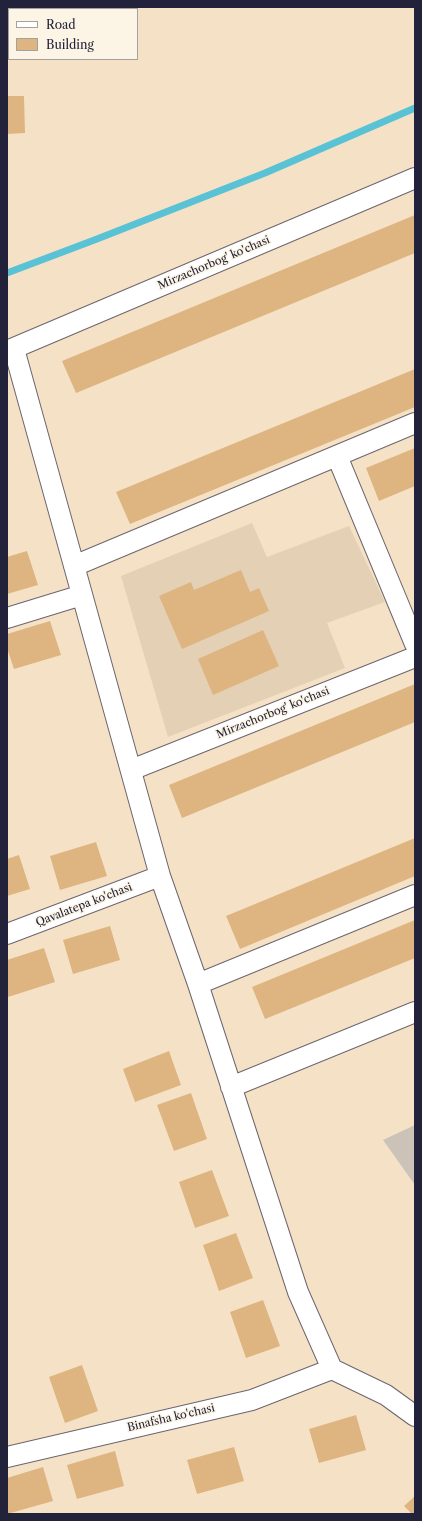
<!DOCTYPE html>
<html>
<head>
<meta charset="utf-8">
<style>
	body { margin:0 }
	#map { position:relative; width:422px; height:1521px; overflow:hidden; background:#f5e2c6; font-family:"Libre Caslon Text",serif }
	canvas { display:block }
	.frame { position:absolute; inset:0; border:8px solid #22223b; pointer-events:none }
	.legend { position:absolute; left:8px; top:8px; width:130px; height:52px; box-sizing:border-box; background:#fcf5e5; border:1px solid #a5a1a1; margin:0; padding:5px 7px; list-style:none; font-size:12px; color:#22223b }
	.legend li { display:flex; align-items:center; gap:8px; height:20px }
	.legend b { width:20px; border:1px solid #a5a1a1 }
</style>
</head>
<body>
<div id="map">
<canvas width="422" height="1521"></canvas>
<div class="frame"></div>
<ul class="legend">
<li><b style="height:5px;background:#fff"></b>Road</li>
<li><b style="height:11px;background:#deb480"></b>Building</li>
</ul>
</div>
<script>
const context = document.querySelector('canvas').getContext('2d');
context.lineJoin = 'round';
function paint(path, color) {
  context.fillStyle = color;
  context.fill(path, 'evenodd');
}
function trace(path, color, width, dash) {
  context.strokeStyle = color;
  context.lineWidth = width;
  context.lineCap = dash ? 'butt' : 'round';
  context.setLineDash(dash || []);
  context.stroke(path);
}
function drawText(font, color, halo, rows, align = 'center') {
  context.font = font + ' "Libre Caslon Text",serif';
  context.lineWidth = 3;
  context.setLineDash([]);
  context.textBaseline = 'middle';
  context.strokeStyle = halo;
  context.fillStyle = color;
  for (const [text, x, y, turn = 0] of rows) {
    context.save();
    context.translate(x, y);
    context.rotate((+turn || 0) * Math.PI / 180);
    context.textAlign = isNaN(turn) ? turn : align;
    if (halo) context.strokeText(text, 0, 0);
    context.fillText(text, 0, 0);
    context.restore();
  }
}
paint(new Path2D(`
	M252 523 267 557 349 526 385 602 327 623 345 668 168 737 121 576Z`), '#e4d1b5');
paint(new Path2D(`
	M415 1125V1185L383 1140Z`), '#cbc3b8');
trace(new Path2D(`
	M7 273 97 239 265 173 415 108`), '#59c2d5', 7);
paint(new Path2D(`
	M7 96H24L25 133 7 134Z
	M415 215V253L76 393 62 361Z
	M415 369V407L130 524 116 492Z
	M415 448V486L379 501 366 468Z
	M27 551 38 585 7 594V557Z
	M241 570 250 592 259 588 269 611 182 649 159 596 191 582 194 590Z
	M50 621 61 655 14 669 7 648V634Z
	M263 630 279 666 213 695 198 659Z
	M415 684V722L182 818 169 785Z
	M415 838V876L240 949 226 916Z
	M96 842 107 876 60 890 50 856Z
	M19 855 30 889 7 896V859Z
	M415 920V958L265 1019 252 987Z
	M110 926 120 960 73 974 63 940Z
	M44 948 55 982 8 997 7 960Z
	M169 1051 181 1085 135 1102 123 1069Z
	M191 1093 207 1139 174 1151 157 1105Z
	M212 1170 229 1216 195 1228 179 1182Z
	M236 1233 253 1278 219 1291 203 1245Z
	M263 1300 280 1346 246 1358 230 1312Z
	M82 1365 98 1411 65 1423 49 1377Z
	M356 1415 366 1450 319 1463 309 1429Z
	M234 1447 244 1481 197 1494 187 1460Z
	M115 1451 124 1486 77 1499 67 1465Z
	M43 1467 53 1501 7 1514V1478Z
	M415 1496V1514H412L404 1506Z`), '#deb480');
const minor = new Path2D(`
	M14 349 160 876 198 984 298 1292 332 1369
	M7 351 415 178
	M337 456 415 644
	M74 566 415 423
	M7 618 82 595
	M131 770 415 657
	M7 934 160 876
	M198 984 415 895
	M231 1087 415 1012
	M332 1369 386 1395 415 1416
	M7 1457 252 1400 332 1369`);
trace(minor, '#6c656c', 22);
trace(minor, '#fff', 20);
drawText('11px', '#22223b', '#fcf5e5', [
	["Mirzachorbog' ko'chasi",214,263,-23],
	["Mirzachorbog' ko'chasi",273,713,-22],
	["Qavalatepa ko'chasi",84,905,-21],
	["Binafsha ko'chasi",171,1418,-13]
]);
</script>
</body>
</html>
